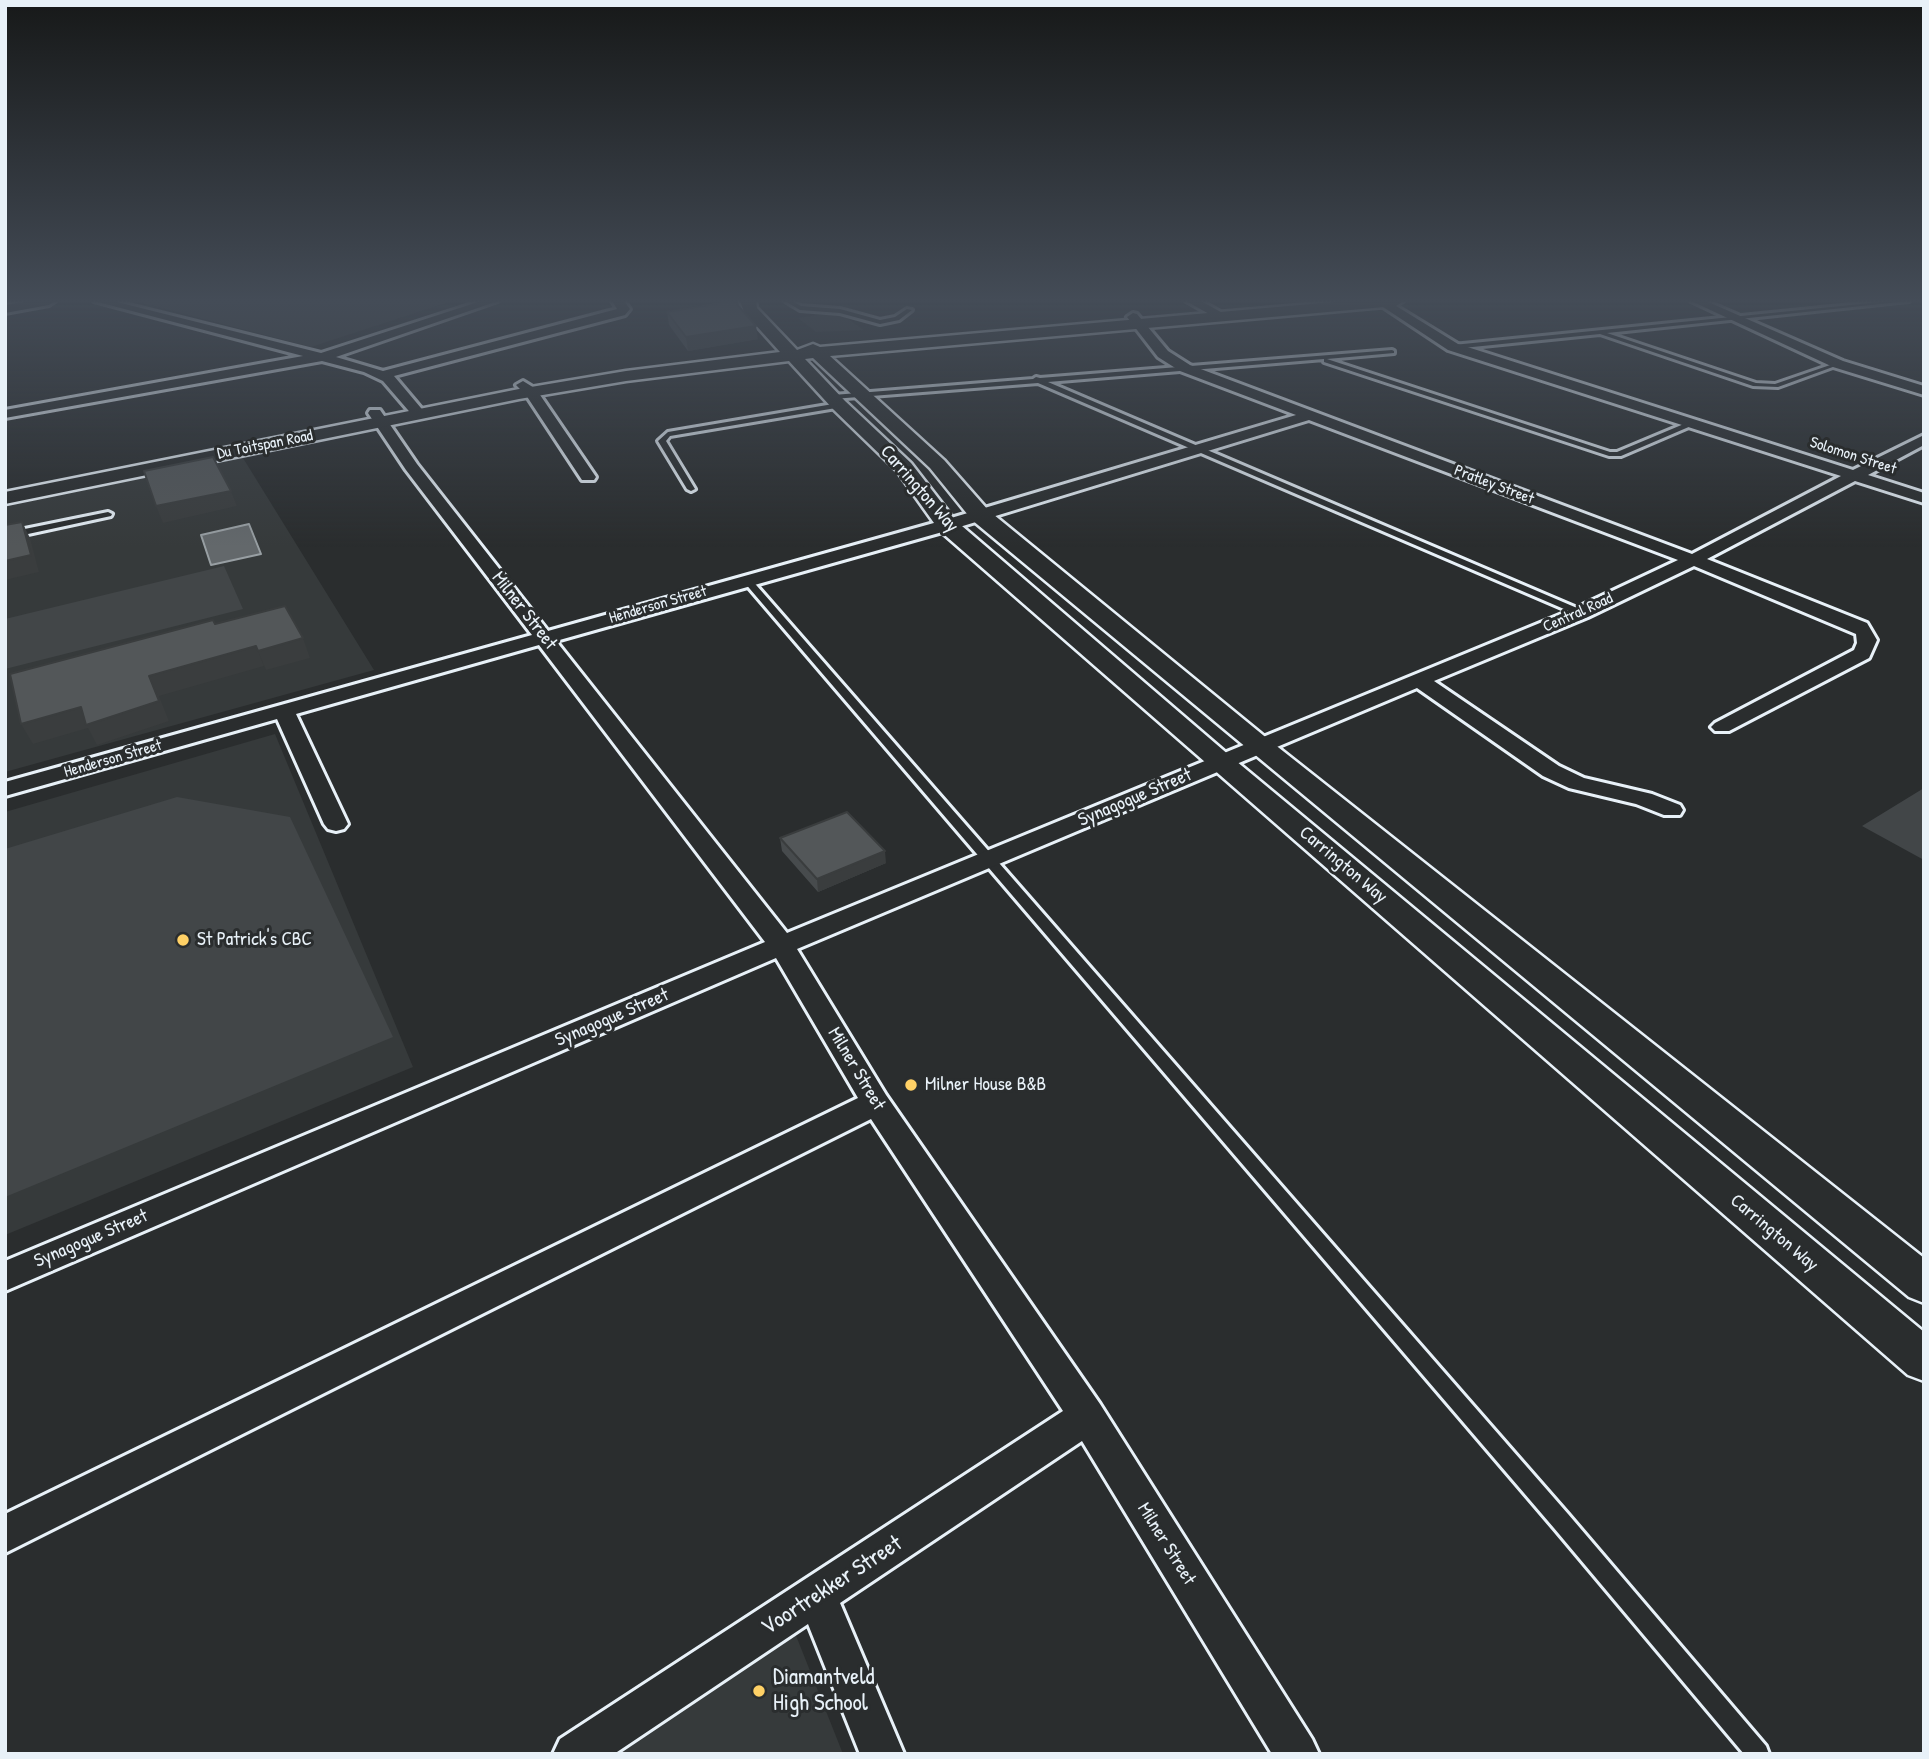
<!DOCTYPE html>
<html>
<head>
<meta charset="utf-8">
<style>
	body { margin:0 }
	#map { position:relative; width:1929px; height:1759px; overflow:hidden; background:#2a2d2e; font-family:"Patrick Hand",sans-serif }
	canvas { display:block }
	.frame { position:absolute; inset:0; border:7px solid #e8f1f8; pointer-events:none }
</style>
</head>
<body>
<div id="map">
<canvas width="1929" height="1759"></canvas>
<div class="frame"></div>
</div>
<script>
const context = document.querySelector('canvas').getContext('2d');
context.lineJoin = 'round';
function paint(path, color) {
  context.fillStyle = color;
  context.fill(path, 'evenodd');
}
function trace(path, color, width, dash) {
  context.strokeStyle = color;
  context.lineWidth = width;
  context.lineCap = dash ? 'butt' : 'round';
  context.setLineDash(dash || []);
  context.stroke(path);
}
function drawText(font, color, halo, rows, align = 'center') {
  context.font = font + ' "Patrick Hand",sans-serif';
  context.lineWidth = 6;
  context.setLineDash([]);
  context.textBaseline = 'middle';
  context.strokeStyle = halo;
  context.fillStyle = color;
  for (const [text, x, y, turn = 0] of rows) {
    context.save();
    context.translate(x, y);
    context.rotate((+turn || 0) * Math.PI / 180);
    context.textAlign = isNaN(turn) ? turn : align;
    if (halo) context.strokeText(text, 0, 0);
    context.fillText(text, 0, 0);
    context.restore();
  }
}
paint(new Path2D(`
	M135 301H452L311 347Z
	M838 312 864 330 816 332 798 318Z
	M243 458 374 670 5 772V506Z
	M275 734 413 1067 5 1235V812Z
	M793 1628 843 1754H607Z`), '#363a3b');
paint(new Path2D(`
	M224 566 243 609 5 669V619Z
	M1924 788V860L1862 826Z
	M177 797 290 817 393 1037 5 1197V849Z`), '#424648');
const water = new Path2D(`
	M249 524 261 554 211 565 201 535Z`);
paint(water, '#63686b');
trace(water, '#989fa3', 2);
const service = new Path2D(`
	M785 301H792L801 306 840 309 880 320 895 317 907 309 912 310 899 320 880 324 840 313 800 310Z
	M1890 301H1909L1607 333 1756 383 1775 384 1836 363 1841 364 1778 387 1753 386 1600 334 1453 349 1450 347 1453 345Z
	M1392 350 1394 351V353L1327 359 1610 452H1617L1691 421 1698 423 1621 456H1609L1324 362V359L1048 382 1584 611V615H1578L1038 383 833 399 829 397 833 395 1033 379 1036 377 1040 378Z
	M839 403H842V407L670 436 666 441 695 489 691 491 687 489 658 441 668 432Z
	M108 512 112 514 111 516 5 539V533Z
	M747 577 750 578 1568 1514 1766 1746 1769 1754H1744L1554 1528 744 582V578Z`);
const minor = new Path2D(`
	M30 301H55L49 305 5 313V305Z
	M94 301H113L321 353 481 301H498L336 357 383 371 617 309 612 301H624L630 309 625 315 394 376 426 414 419 418 414 417 383 381 364 372 322 361 5 418V410L303 356Z
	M1186 301H1201L1228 316 1218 319Z
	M1374 301H1388L1458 344 1853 470 1924 435V445L1868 475 1924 493V503L1855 481 1707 559 1867 623 1877 640 1869 658 1729 731H1715L1711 727 1715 723 1854 650 1857 643 1856 634 1694 566 1588 617 1434 681 1559 766 1584 778 1652 794 1680 805 1683 810 1680 815H1664L1636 804 1569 788 1543 776 1417 688 797 949 886 1095 1100 1404 1312 1739 1319 1754H1272L1082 1441 840 1603 904 1754H860L808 1624 614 1754H553L560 1739 1063 1411 871 1119 5 1553V1514L858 1098 776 958 5 1291V1261L765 942 539 645 296 714 348 824 344 829 336 831 328 829 324 824 277 719 5 796V782L532 635 406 470 368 413 370 410H380L417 464 548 631 941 521 1296 415 1180 371 1158 357 1127 317 1133 313 1137 314 1168 351 1190 365 1692 554 1841 476 1448 350ZM1309 420 1678 560 1574 609 787 933 556 641 953 529Z
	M1691 301H1706L1843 361 1924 386V395L1833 367Z
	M523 381 536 389 596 477 594 480H582L526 395 516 385Z`);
const tertiary = new Path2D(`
	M740 301H756L757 308 797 350 813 344 820 347 1345 301H1404L1396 306 830 356 944 460 988 510 1269 740 1924 1258V1303L1909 1297 972 520 930 468 813 358 805 359 845 401 911 463 955 520 1230 756 1924 1332V1381L1908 1375 939 530 897 471 833 409 789 361 626 381 519 399 5 504V492L519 389 626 371 780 352 744 312Z`);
trace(service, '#e8f1f8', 6);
trace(minor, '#e8f1f8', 6);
trace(tertiary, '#e8f1f8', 5);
paint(service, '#2a2d2e');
paint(minor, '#2a2d2e');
paint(tertiary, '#2a2d2e');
paint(new Path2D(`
	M667 312 758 339 688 351 669 325Z
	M780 838 886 863 818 892 782 851Z`), '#474b4d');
paint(new Path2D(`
	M756 326 758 339 688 351 686 337Z
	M231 491 237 506 163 523 156 506Z
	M22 522 30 538 39 572 5 580V561Z
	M303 638 310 658 266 670 258 651Z
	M256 646 264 666 159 696 169 721 97 745 88 728 33 744 21 724 149 676Z
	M885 851 886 863 818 892 817 879Z`), '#3a3d3e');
const building = new Path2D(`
	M734 301 756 326 686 337 667 312Z
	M213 457 231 491 156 506 144 471Z
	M22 522 31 555 5 561V525Z
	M285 606 303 638 258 651 256 646 149 676 159 701 86 725 81 707 21 724 10 674 213 620 215 624Z
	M847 812 885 851 817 879 780 838Z`);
paint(building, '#535759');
trace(building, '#3a3d3e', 2);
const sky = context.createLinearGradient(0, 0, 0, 547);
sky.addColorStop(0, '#171919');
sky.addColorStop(0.55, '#444c57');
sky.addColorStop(1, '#444c5700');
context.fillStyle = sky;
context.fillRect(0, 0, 1929, 547);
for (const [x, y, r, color] of [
	[183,940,7,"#ffd166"],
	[911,1085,7,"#ffd166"],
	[759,1691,7,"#ffd166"]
]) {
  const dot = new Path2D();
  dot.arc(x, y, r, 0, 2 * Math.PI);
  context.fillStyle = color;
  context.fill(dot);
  trace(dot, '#2a2d2e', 2.5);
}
drawText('16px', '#e8f1f8', '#2a2d2e', [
	["Du Toitspan Road",265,445,-11],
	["Solomon Street",1853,456,18],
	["Pratley Street",1494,485,21],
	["Henderson Street",658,605,-16],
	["Central Road",1578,613,-24],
	["Henderson Street",113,759,-16]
]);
drawText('19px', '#e8f1f8', '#2a2d2e', [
	["Carrington Way",919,489,49],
	["Milner Street",524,611,52],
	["Synagogue Street",1135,798,-23],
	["Carrington Way",1343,865,40],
	["Synagogue Street",612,1018,-23],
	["Milner Street",856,1069,59],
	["Carrington Way",1774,1233,40],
	["Synagogue Street",91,1239,-23],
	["Milner Street",1166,1544,58]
]);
drawText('19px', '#e8f1f8', '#2a2d2e', [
	["St Patrick's CBC",197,940],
	["Milner House B&B",925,1085]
], 'left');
drawText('23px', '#e8f1f8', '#2a2d2e', [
	["Voortrekker Street",832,1586,-33]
]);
drawText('23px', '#e8f1f8', '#2a2d2e', [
	["Diamantveld",773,1678],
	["High School",773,1704]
], 'left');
</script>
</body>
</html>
